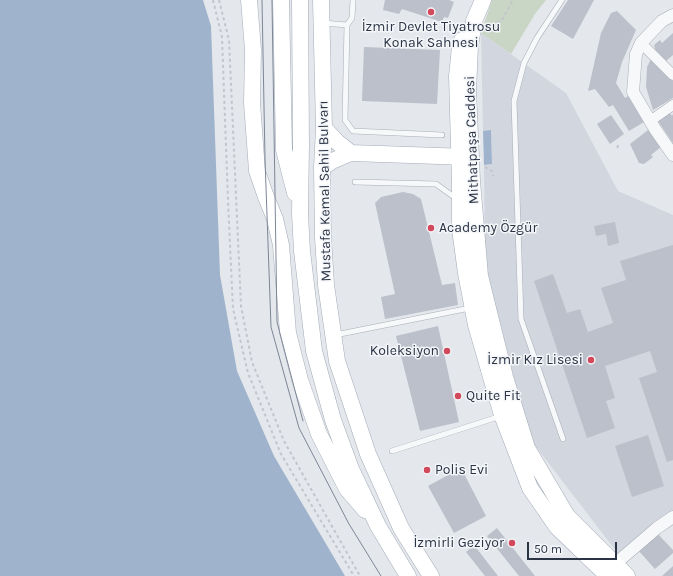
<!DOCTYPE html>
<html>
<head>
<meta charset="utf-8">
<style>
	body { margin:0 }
	#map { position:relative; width:673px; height:576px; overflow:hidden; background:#e4e7ec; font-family:Karla,sans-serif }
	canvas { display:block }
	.scale { position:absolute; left:527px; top:542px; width:90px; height:18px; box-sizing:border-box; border:2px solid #2b3445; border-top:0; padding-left:5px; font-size:12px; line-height:14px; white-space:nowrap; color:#2b3445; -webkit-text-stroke:3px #f4f6f9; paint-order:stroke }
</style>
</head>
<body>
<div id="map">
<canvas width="673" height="576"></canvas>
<div class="scale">50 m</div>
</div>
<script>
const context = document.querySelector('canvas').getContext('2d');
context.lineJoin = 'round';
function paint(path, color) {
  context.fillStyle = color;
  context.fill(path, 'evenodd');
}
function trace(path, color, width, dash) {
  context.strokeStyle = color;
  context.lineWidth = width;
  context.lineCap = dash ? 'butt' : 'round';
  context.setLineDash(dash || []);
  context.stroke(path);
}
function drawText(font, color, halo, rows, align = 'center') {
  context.font = font + ' Karla,sans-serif';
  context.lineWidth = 3;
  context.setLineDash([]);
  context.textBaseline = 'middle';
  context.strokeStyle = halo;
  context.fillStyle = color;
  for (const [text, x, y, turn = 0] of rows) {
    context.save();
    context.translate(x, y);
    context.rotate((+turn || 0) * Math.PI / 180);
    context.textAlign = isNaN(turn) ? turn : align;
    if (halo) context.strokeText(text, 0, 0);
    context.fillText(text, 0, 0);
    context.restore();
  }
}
paint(new Path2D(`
	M481 33 566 93 618 191 673 215V511L620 556 533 443 485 277 484 165 492 164 491 131H483Z`), '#d2d6de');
paint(new Path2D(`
	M492 0H546L535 14 511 54 481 33Z`), '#c9d6c5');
paint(new Path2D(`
	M0 0H203L211 26 220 275 237 371 274 456 345 576H0Z
	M491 130 492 164 484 165 483 131Z`), '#9fb4cc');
paint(new Path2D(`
	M385 0H449L454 2 448 18 444 17 442 22 402 9 399 14 383 10Z
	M568 0H594L573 39 551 26Z
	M617 11 636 30 622 62 616 83 625 98 628 96 644 122 629 131 613 105 609 107 595 89 588 91 601 33 611 13Z
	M673 33V55L666 61 656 52 654 45 660 40 662 43Z
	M364 47 440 50 437 104 362 101Z
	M651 59 673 81V98L653 110 646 87 647 67Z
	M669 112 672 116 673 114V143L658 121Z
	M611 115 624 134 610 144 597 124Z
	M648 130 661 147 651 155 653 157 644 164 639 163 630 144Z
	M403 192 413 194 421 199 442 285 455 283 458 305 385 319 381 297 395 294 375 203 381 197Z
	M615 222 619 243 608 246 606 234 596 236 594 226Z
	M673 245V460L667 462 639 378 657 372 650 351 605 366 615 398 606 401 615 428 587 438 534 281 553 274 567 313 580 309 588 332 613 323 601 288 626 280 620 261Z
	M438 326 459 422 420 431 396 336Z
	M648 435 664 486 632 497 615 446Z
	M461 468 486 516 454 533 428 486Z
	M497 528 535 576H519L487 536Z
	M657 533 673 550V553L655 569 638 550Z
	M474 545 498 576H485L466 552Z
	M673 566V576H662Z`), '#bbc0ca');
const service = new Path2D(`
	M562 0 537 38 524 63 514 101 521 319 563 439
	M323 23 347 25 352 18 353 0
	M347 25 345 120 353 131 442 135
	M355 182 436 184 457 199
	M335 335 470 308
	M392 451 501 416`);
const minor = new Path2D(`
	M641 43 673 75
	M650 121 673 105`);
const tertiary = new Path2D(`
	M673 15 662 21 641 43 636 54 633 92 655 129 673 155
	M610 571 615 564 657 528 673 517`);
const primary = new Path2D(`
	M249 0 253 50 252 103 257 171 266 197 275 219 281 245 288 333 300 380 319 434 347 489 365 510
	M281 0 284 150 295 193
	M300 0 301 144 300 214 302 251 314 351 333 420 351 469 378 526 408 576
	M321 0 324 128 322 168 323 237 326 285 337 361 368 454 401 528 431 576
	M483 0 474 21 470 46 468 91 472 181 480 276 505 377 527 448 567 516 627 576
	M462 40 460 47 457 76 460 182V229L466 273 476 325 502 415 530 488 557 527 608 576
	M324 128 337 142 351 153
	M322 168 332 161 351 153 468 157`);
trace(service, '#a9aeb7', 6);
trace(minor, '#a9aeb7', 11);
trace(tertiary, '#a9aeb7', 13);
trace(primary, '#a3abb8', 17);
trace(new Path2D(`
	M213 0 222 37 228 201 233 309 248 373 281 454 354 576
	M219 0 229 40 241 306 252 362 284 441 360 576
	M486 28 502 20 513 0
	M617 148 618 146 621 145
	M485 167 492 171 493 176`), '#c2c5cb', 2, [3, 3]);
trace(service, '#f7f8fa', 5);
trace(minor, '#f7f8fa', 10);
trace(tertiary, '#f7f8fa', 12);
trace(primary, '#fff', 16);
trace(new Path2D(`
	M262 0 265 159 271 327 299 428 349 524 381 576
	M272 0 277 322 303 421`), '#7d8696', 1);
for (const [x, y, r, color] of [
	[431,12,4,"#d1495b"],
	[431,228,4,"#d1495b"],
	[447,351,4,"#d1495b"],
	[591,360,4,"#d1495b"],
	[458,396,4,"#d1495b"],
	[427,470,4,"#d1495b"],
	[512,543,4,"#d1495b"]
]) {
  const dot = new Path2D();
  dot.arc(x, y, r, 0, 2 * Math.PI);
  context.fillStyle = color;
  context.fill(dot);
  trace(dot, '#f4f6f9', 1.5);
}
drawText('14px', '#2b3445', '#f4f6f9', [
	["İzmir Devlet Tiyatrosu",431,27,"center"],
	["Konak Sahnesi",431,43,"center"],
	["Academy Özgür",439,228],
	["Koleksiyon",439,351,"right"],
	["İzmir Kız Lisesi",583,360,"right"],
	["Quite Fit",466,396],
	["Polis Evi",435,470],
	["İzmirli Geziyor",504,543,"right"]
], 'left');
drawText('14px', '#2b3445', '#f4f6f9', [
	["Mithatpaşa Caddesi",472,140,-92],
	["Mustafa Kemal Sahil Bulvarı",325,191,-91]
]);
</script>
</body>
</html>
